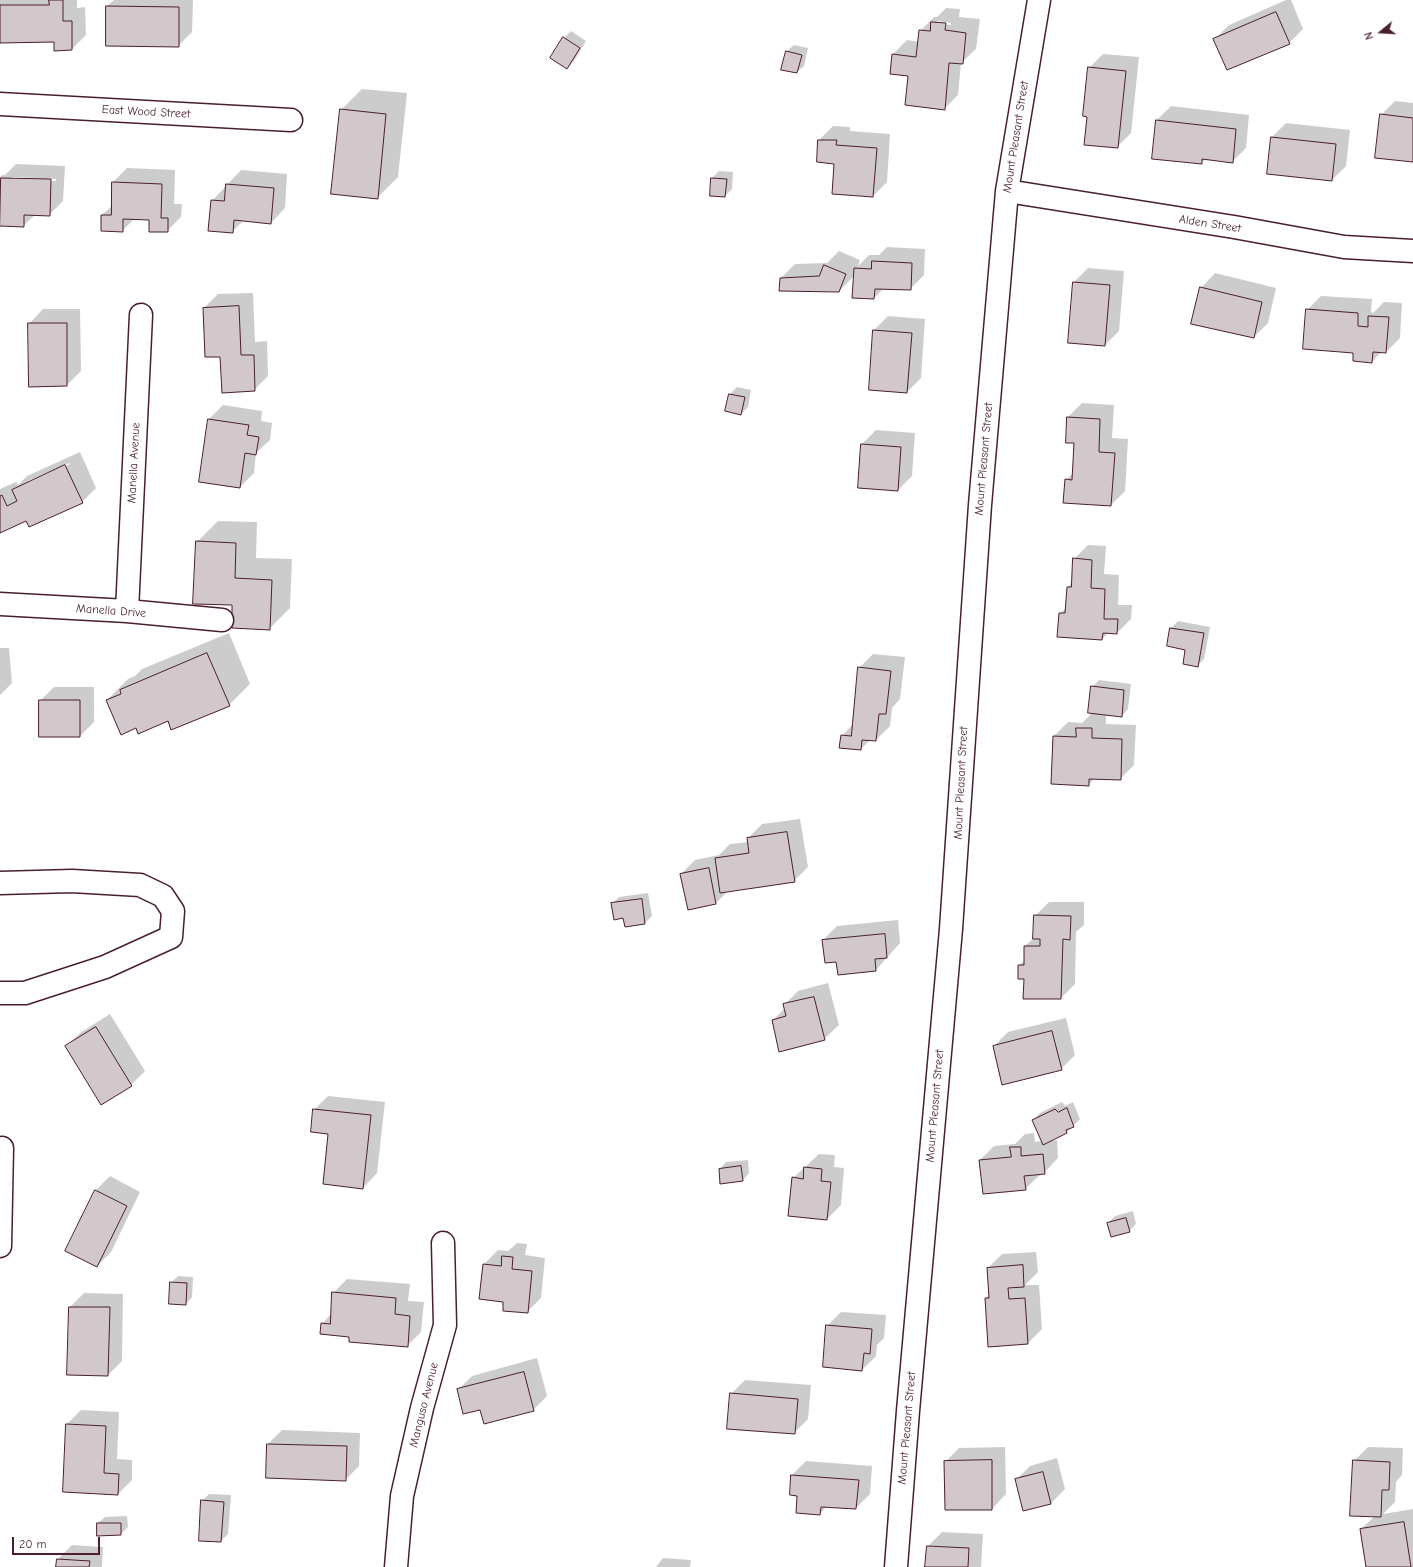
<!DOCTYPE html>
<html>
<head>
<meta charset="utf-8">
<style>
	body { margin:0 }
	#map { position:relative; width:1413px; height:1567px; overflow:hidden; background:#fff; font-family:"Comic Neue",sans-serif }
	canvas { display:block }
	.north { position:absolute; left:1361px; top:12px; width:40px; height:40px; -webkit-text-stroke:3px #fff; paint-order:stroke; rotate:252deg; font-size:11px; font-weight:700; line-height:16px; text-align:center; color:#4a1f2b }
	.north::after { content:''; display:block; margin:auto; width:14px; height:18px; background:#4a1f2b; clip-path:polygon(50% 0,100% 100%,50% 72%,0 100%) }
	.scale { position:absolute; left:12px; top:1537px; width:88px; height:18px; box-sizing:border-box; border:2px solid #4a1f2b; border-top:0; padding-left:5px; font-size:12px; line-height:14px; white-space:nowrap; color:#4a1f2b; -webkit-text-stroke:3px #fff; paint-order:stroke }
</style>
</head>
<body>
<div id="map">
<canvas width="1413" height="1567"></canvas>
<div class="north">N</div>
<div class="scale">20 m</div>
</div>
<script>
const context = document.querySelector('canvas').getContext('2d');
context.lineJoin = 'round';
function paint(path, color) {
  context.fillStyle = color;
  context.fill(path, 'evenodd');
}
function trace(path, color, width, dash) {
  context.strokeStyle = color;
  context.lineWidth = width;
  context.lineCap = dash ? 'butt' : 'round';
  context.setLineDash(dash || []);
  context.stroke(path);
}
function drawText(font, color, halo, rows, align = 'center') {
  context.font = font + ' "Comic Neue",sans-serif';
  context.lineWidth = 3;
  context.setLineDash([]);
  context.textBaseline = 'middle';
  context.strokeStyle = halo;
  context.fillStyle = color;
  for (const [text, x, y, turn = 0] of rows) {
    context.save();
    context.translate(x, y);
    context.rotate((+turn || 0) * Math.PI / 180);
    context.textAlign = isNaN(turn) ? turn : align;
    if (halo) context.strokeText(text, 0, 0);
    context.fillText(text, 0, 0);
    context.restore();
  }
}
paint(new Path2D(`
	M0 0H77V8L85 7 86 35 72 49 55 41 0 42Z
	M114 0H193L192 32 178 46 107 6Z
	M1286 0H1291L1303 29 1289 43 1215 39 1229 25Z
	M946 8 960 9 959 17 980 19 976 49 961 63 958 95 944 109 909 75 893 54 907 40 919 42 920 31 934 17H937ZM938 21 951 23V25L936 23Z
	M571 31 586 41 574 61 567 68 564 38Z
	M794 45 808 48 804 66 797 72 787 51Z
	M1103 54 1139 57 1131 133 1117 147 1088 116 1089 68Z
	M362 89 407 93 398 177 377 198 341 110Z
	M1395 101 1413 103V161L1381 115Z
	M1171 106 1249 115 1246 148 1232 162 1206 159 1201 163 1157 120Z
	M1286 123 1350 130 1346 166 1332 180 1268 173 1272 137Z
	M833 126 850 127V131L890 134 887 182 873 196 835 163 818 162 819 140Z
	M16 164 65 166 63 201 49 215H35L23 226 0 225V177L2 175H5ZM12 177 56 179V181L10 179Z
	M127 168 175 170 174 204H182L181 217 167 231 150 219H134L122 231 102 215 112 206 113 182Z
	M241 170 287 174 285 208 271 223 244 220 232 232 212 201Z
	M719 171 733 172 732 189 725 196 712 178Z
	M887 247 925 249 924 275 910 289 884 288 874 298 854 276 839 291 781 278 795 264 827 263 839 251 860 260 858 266 869 255H879Z
	M1088 268 1124 271 1119 331 1105 345 1074 282Z
	M1215 273 1276 288 1268 323 1254 337 1201 288Z
	M253 293 255 342 267 341 268 376 254 390 221 356 204 308 218 294Z
	M1321 296 1372 299 1371 312 1373 313 1384 302 1402 303 1400 338 1386 352H1381L1372 362 1354 352 1307 310Z
	M43 309H80L81 371 67 385 29 324Z
	M888 316 925 319 921 378 907 392 874 330Z
	M737 387 751 390 748 407 741 414 726 411 730 394Z
	M1082 403 1114 405 1112 438 1128 439 1125 491 1111 505 1066 480 1074 472 1075 443 1067 442 1068 417Z
	M223 405 262 411 261 421 272 423 270 440 256 453 254 473 240 487 209 419Z
	M876 430 915 433 912 476 898 490 862 444Z
	M80 452 96 488 82 502 27 520 0 532V489L16 482 18 485 27 476ZM70 463V464L28 483V481Z
	M218 521 257 522 256 558 292 559 290 608 269 629 234 604 197 542Z
	M1088 545 1106 546 1104 574 1119 575 1118 605H1132L1131 619 1117 633H1108L1102 639 1060 614 1067 607 1068 587 1072 583 1074 559Z
	M1178 621 1210 627 1204 659 1198 665 1171 628Z
	M229 633 250 684 229 705 137 727 107 700 128 679 135 676 142 669Z
	M0 648H9L12 683 0 695Z
	M873 654 905 657 900 699 892 708 890 726 876 740H870L861 749 842 736 853 724 859 668Z
	M1099 680 1131 684 1128 709 1122 716 1106 714V724L1136 725 1134 765 1120 779 1095 778 1088 785 1054 736 1068 722 1082 723 1092 713V687Z
	M54 687H94V722L80 736H40V701Z
	M800 819 808 867 794 881 728 891 716 903 681 874 695 860 719 855 730 844 749 842 748 838 762 824Z
	M648 893 652 916 645 923 624 917 612 904 619 897Z
	M1049 902H1084V925L1076 932 1075 984 1061 998 1019 965 1025 960V946L1035 937V916Z
	M898 920 900 943 876 970 837 961 823 940 837 926Z
	M828 983 839 1025 824 1039 773 1020 785 1008 784 1005 798 991Z
	M110 1014 145 1071 131 1085 66 1047 80 1033Z
	M1066 1018 1075 1055 1061 1069 994 1046 1008 1032Z
	M328 1096 385 1102 377 1173 363 1188 314 1110Z
	M1062 1102 1065 1106 1073 1102 1080 1119 1066 1133 1050 1141 1057 1140 1058 1158 1044 1173H1039L1040 1175 1025 1189 980 1160 994 1146 1015 1144 1025 1134 1034 1133 1035 1142 1043 1141 1033 1120 1040 1113Z
	M819 1154 835 1155 834 1167 844 1168 841 1205 827 1219 793 1178Z
	M748 1160 749 1173 743 1180 720 1169 726 1162Z
	M110 1176 140 1192 111 1252 97 1266 96 1190Z
	M1133 1211 1136 1224 1129 1231 1108 1223 1115 1216Z
	M517 1243 527 1244 525 1255 545 1258 541 1298 527 1312 504 1301 484 1264 498 1250 508 1251Z
	M1036 1252 1038 1272 1025 1285H1039L1042 1329 1028 1343 986 1298 989 1295 988 1268 1002 1254Z
	M178 1276 193 1277 192 1297 186 1304 171 1283Z
	M347 1279 410 1284 408 1301 424 1302 421 1332 407 1346 350 1336 322 1324 331 1314 333 1293Z
	M84 1293 123 1294 122 1361 108 1375 70 1307Z
	M841 1312 886 1315 884 1338 877 1345 876 1356 862 1370 827 1326Z
	M537 1358 547 1396 533 1410 481 1408 458 1390 472 1376Z
	M745 1380 811 1385 808 1419 794 1433 731 1394Z
	M81 1410 119 1412 117 1459 132 1460V1480L118 1494 67 1424Z
	M282 1430 360 1433 359 1466 345 1480 268 1444Z
	M1005 1447 1006 1494 992 1509 945 1462 959 1448Z
	M1368 1447 1403 1448 1402 1475 1396 1482 1395 1502 1383 1514 1413 1509V1567H1367L1361 1529 1375 1516 1354 1461Z
	M1057 1458 1065 1489 1051 1503 1024 1510 1016 1480 1030 1466Z
	M806 1461 872 1466 870 1494 856 1508 827 1506 820 1514 798 1495 792 1475Z
	M209 1494 231 1495 228 1534 221 1541 202 1501Z
	M127 1516 128 1527 121 1534 98 1523 105 1517Z
	M942 1532 983 1534 981 1567H926L928 1546Z
	M72 1545 103 1547 102 1567H57L58 1559Z
	M663 1558 691 1560 690 1567H656Z`), '#0003');
const building = new Path2D(`
	M49 0H63V21H72V50L54 51V42L0 43V5H49Z
	M106 6 179 7V47L106 46Z
	M1276 12 1290 44 1227 70 1213 39Z
	M931 22 946 23 945 30 966 33 963 64 949 63 945 110 905 105 908 76 890 74 892 54 916 57 919 30 930 31Z
	M563 37 580 48 567 69 550 58Z
	M786 51 802 55 797 73 781 70Z
	M1088 67 1126 71 1118 148 1084 145 1087 117 1083 116Z
	M340 109 386 114 378 199 331 194Z
	M1380 114 1413 118V162L1375 158Z
	M1156 120 1236 129 1233 163 1202 159V164L1152 159Z
	M1271 137 1336 144 1332 181 1267 174Z
	M818 140H837L836 145 877 148 873 197 832 194 834 164 817 162Z
	M1 178 51 179 50 216 24 215V227L0 226Z
	M711 178 727 179 725 197 710 196Z
	M112 182 162 184 161 218H168V232H149V220L123 219V232L101 231V215H111Z
	M226 184 274 188 271 224 234 220 233 233 208 231 211 200 224 201Z
	M872 261 912 263 911 290 875 289 874 299 852 298 854 268 871 269Z
	M824 265 846 274 839 292 779 291 780 278 819 276Z
	M1073 282 1110 285 1105 346 1068 343Z
	M1200 287 1262 302 1254 338 1191 324Z
	M239 306 241 355H254L255 391 222 393 220 357H205L203 308Z
	M1306 309 1358 313V326L1368 327V316L1389 317 1386 353 1373 352 1372 363 1353 361V353L1303 349Z
	M28 323H67V386L29 387Z
	M873 330 912 333 907 393 869 390Z
	M729 394 745 397 741 415 725 411Z
	M1067 417 1100 419 1099 452 1115 453 1111 506 1063 503 1065 479 1072 480 1074 443H1066Z
	M208 419 249 425 247 435 259 437 256 455 245 453 240 488 199 482Z
	M861 444 901 447 898 491 858 488Z
	M65 465 83 503 29 527 26 521 0 533V496L2 495 7 506 17 501 12 490Z
	M196 541 236 543 235 578 272 580 270 630 232 628V605L193 604Z
	M1073 558 1092 560 1091 588 1105 589 1104 619H1118L1117 634 1103 633 1102 640 1057 637 1059 613H1065L1067 587H1071Z
	M1170 628 1204 633 1198 667 1183 664 1185 650 1167 646Z
	M207 653 230 706 171 730 168 721 138 734 136 728 121 735 106 700 121 694 120 690Z
	M858 667 891 671 886 714H879L876 741 862 740 861 750 839 748 841 735 851 736Z
	M1091 686 1124 690 1122 717 1088 713Z
	M39 700H80V737H39Z
	M1076 728H1092V738L1122 739 1121 780 1089 779V786L1051 784 1053 736 1076 737Z
	M787 832 795 882 720 893 715 858 749 853 747 838Z
	M709 868 716 904 688 910 680 874Z
	M642 899 645 924 625 927 623 918 614 920 611 903Z
	M1034 915 1071 916 1070 940 1063 939 1061 999H1023L1024 979H1018V965H1024V946H1040V939H1033Z
	M885 934 887 958 875 959 876 971 838 975 836 962 825 963 822 940Z
	M814 997 825 1040 779 1052 772 1020 786 1016 783 1004Z
	M96 1027 132 1086 101 1105 65 1046Z
	M1052 1031 1062 1070 1002 1085 993 1046Z
	M1067 1108 1074 1127 1066 1130 1067 1133 1043 1145 1032 1120 1055 1109 1058 1112Z
	M313 1109 371 1115 363 1189 323 1184 328 1134 311 1132Z
	M1010 1147H1021V1156L1043 1154 1045 1174 1024 1176 1026 1190 983 1194 979 1160 1011 1157Z
	M741 1166 743 1181 720 1184 719 1169Z
	M804 1167 822 1169 821 1181 831 1182 827 1220 788 1216 792 1177 803 1179Z
	M95 1190 127 1206 97 1267 65 1251Z
	M1126 1218 1130 1232 1111 1237 1107 1223Z
	M502 1256 513 1257 512 1269 532 1271 528 1313 503 1311V1302L479 1299 483 1264 501 1266Z
	M1023 1265 1024 1287 1008 1288 1009 1299 1025 1298 1028 1344 988 1347 985 1298H989L987 1268Z
	M170 1282 187 1283 186 1305 169 1304Z
	M332 1292 396 1298 395 1314 410 1316 408 1347 349 1342V1337L320 1334 321 1323 330 1324Z
	M69 1307H110L108 1376 67 1375Z
	M826 1325 872 1329 870 1354 864 1353 862 1371 823 1367Z
	M524 1372 534 1411 484 1424 480 1410 463 1414 457 1389Z
	M730 1393 798 1399 795 1434 727 1429Z
	M66 1424 106 1426 104 1473 119 1474 118 1495 63 1492Z
	M267 1444 347 1446 346 1481 266 1478Z
	M992 1460V1510H945L944 1461Z
	M1353 1460 1390 1462 1389 1490H1382L1381 1517 1350 1516Z
	M1043 1472 1051 1504 1023 1511 1015 1479Z
	M791 1475 859 1480 856 1509 821 1507 820 1515 796 1513 797 1496 790 1495Z
	M201 1500 224 1502 221 1542 199 1541Z
	M1404 1522 1411 1567H1366L1360 1529Z
	M97 1523H121V1535L97 1536Z
	M927 1546 969 1548 968 1567H925Z
	M57 1559 90 1561 89 1567H56Z`);
paint(building, '#d2c7cb');
trace(building, '#4a1f2b', 1);
const minor = new Path2D(`
	M0 104 291 120
	M1007 191 1234 227 1344 247 1413 251
	M0 604 127 611 222 620
	M127 611 141 315
	M0 883 72 881 140 885 163 896 173 911 171 937 105 967 25 993H0
	M0 1246 2 1148
	M396 1567 402 1496 422 1408 445 1325 443 1243
	M896 1567 908 1411 951 929 980 505 1007 191 1039 0`);
trace(minor, '#4a1f2b', 25);
trace(minor, '#fff', 22);
drawText('12px', '#4a1f2b', '#fff', [
	["East Wood Street",146,112,3],
	["Mount Pleasant Street",1016,137,-81],
	["Alden Street",1210,224,9],
	["Mount Pleasant Street",984,459,-85],
	["Manella Avenue",134,463,-87],
	["Manella Drive",111,611,4],
	["Mount Pleasant Street",961,783,-87],
	["Mount Pleasant Street",935,1106,-85],
	["Manguso Avenue",424,1405,-76],
	["Mount Pleasant Street",907,1428,-85]
]);
</script>
</body>
</html>
